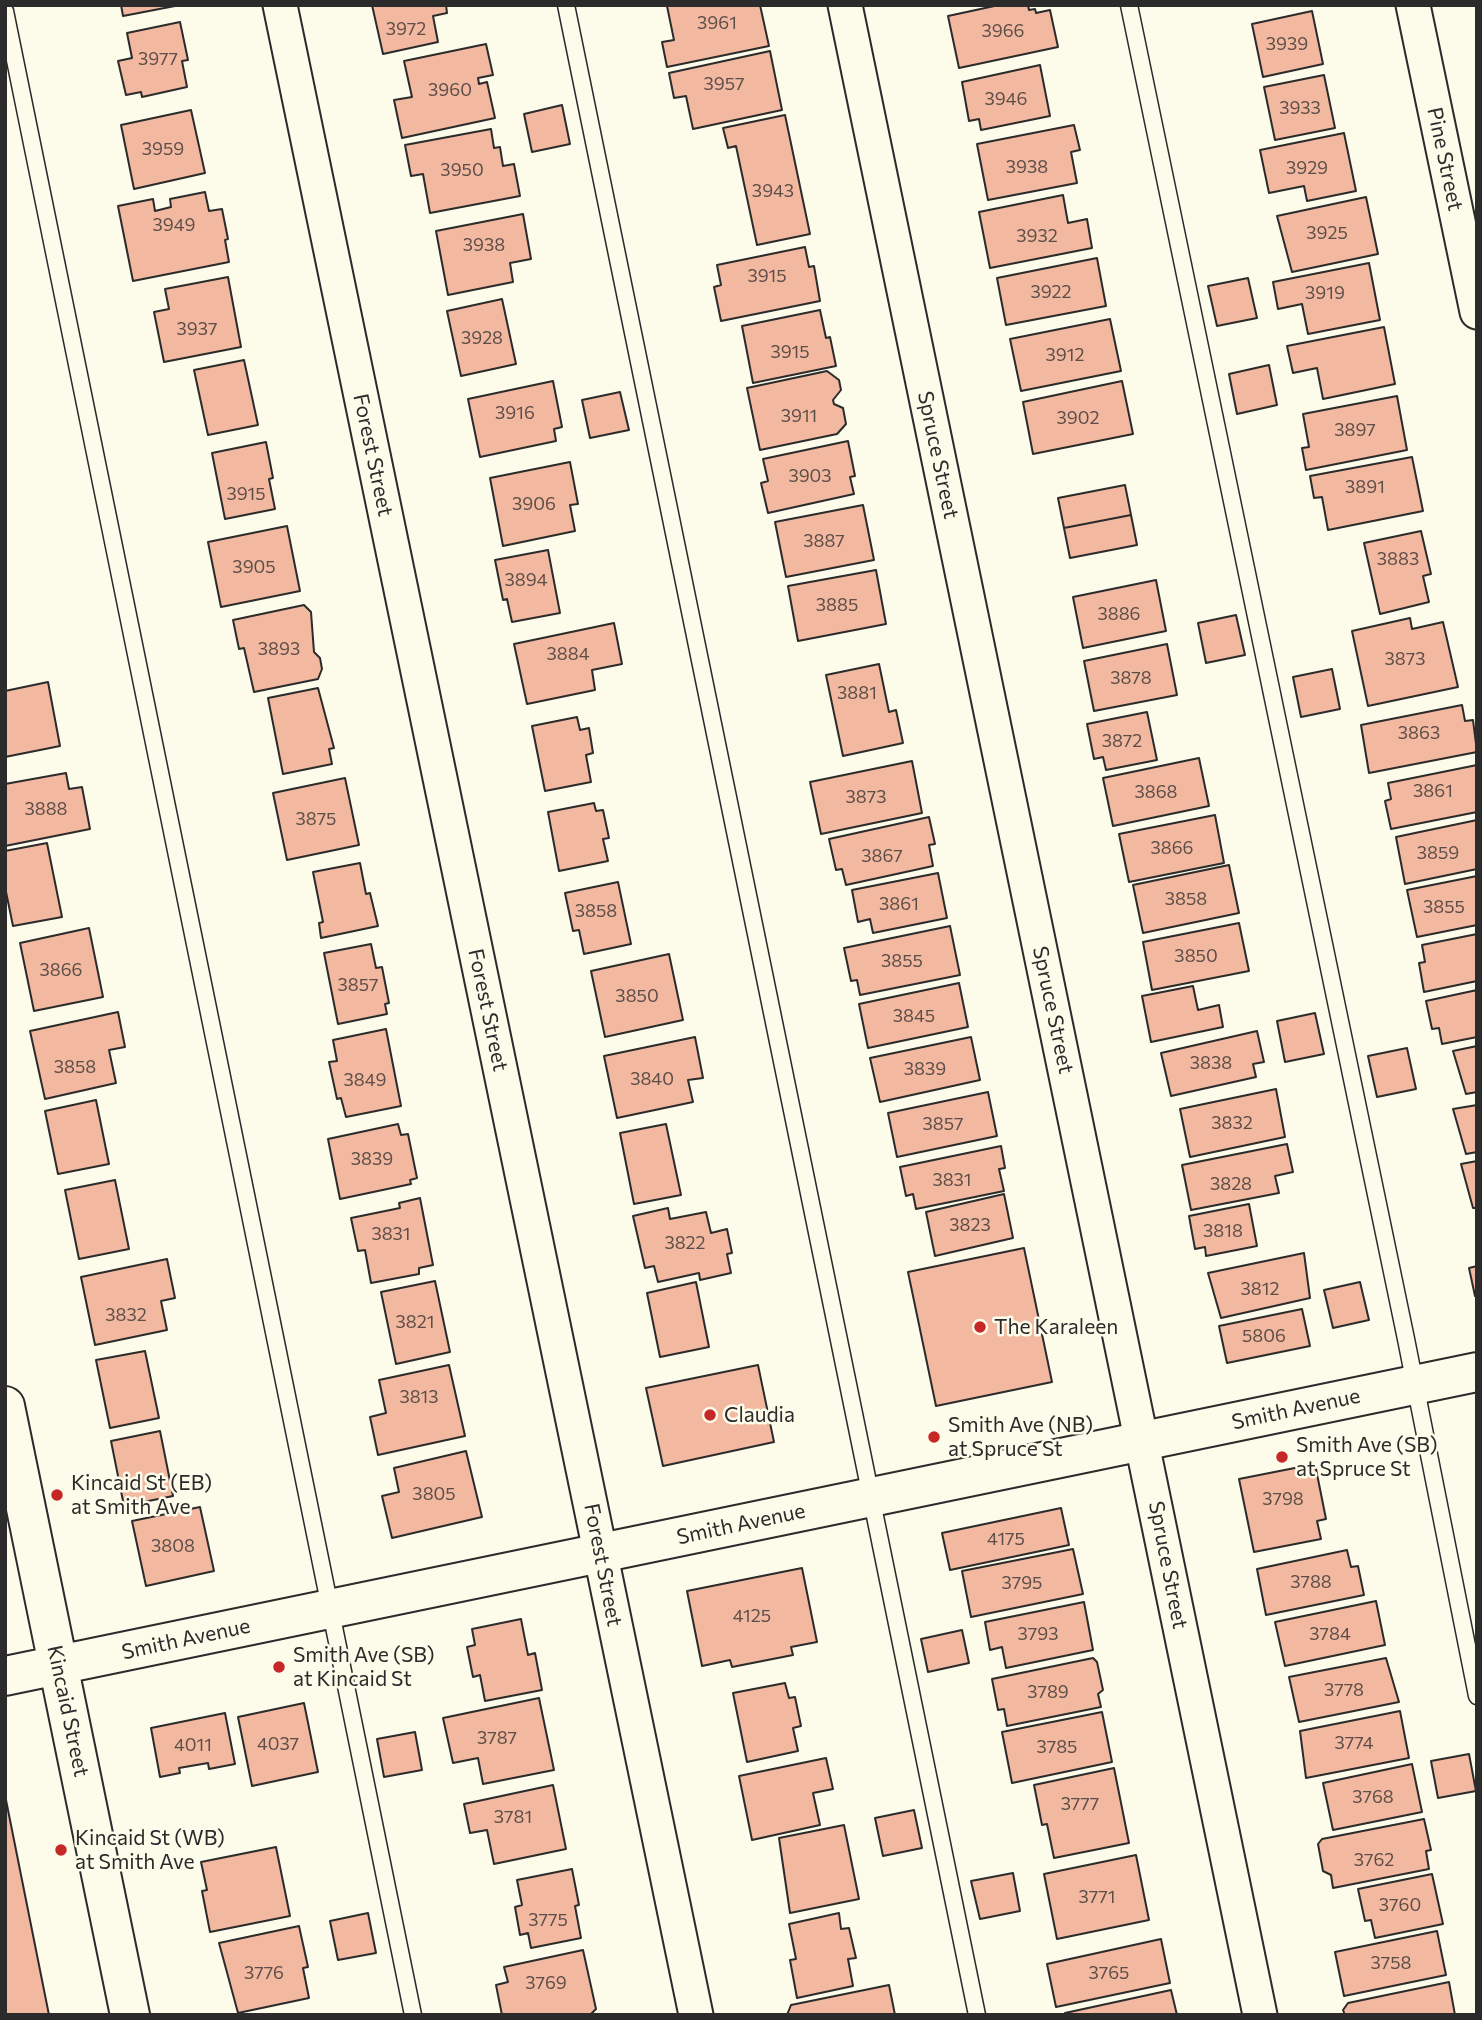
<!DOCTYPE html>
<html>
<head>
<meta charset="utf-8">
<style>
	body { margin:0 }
	#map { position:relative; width:1482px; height:2020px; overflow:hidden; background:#fdfbea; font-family:Commissioner,sans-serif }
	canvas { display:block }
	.frame { position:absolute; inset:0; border:7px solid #2b2b2b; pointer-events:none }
</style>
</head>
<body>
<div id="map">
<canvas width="1482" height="2020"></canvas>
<div class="frame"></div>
</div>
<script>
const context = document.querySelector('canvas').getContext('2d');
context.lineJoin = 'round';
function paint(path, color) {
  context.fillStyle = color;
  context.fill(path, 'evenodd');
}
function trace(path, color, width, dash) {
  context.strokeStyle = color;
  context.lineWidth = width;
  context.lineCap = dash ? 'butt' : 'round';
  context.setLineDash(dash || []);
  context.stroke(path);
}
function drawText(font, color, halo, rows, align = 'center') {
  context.font = font + ' Commissioner,sans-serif';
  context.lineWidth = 5;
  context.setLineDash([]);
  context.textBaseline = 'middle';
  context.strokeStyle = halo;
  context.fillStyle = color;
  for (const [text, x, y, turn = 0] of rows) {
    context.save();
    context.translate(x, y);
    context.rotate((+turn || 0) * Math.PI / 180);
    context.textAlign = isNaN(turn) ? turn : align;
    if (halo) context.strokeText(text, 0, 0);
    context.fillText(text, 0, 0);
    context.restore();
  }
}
const building = new Path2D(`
	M121 5H175V6L123 16Z
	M372 5H446L447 13 433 16 438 42 383 54Z
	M760 5 769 46 667 67 662 42 674 40 667 6Z
	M999 5H1028L1029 10 1035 9 1036 13 1050 10 1058 47 959 68 948 16Z
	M1312 11 1323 64 1263 77 1252 24Z
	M180 22 188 60 182 61 187 87 142 97 141 92 126 95 118 61 132 58 127 33Z
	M486 44 493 75 478 78 479 84 487 82 495 118 402 138 394 100 412 97 404 61Z
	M770 51 782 110 693 129 686 96 674 98 669 73Z
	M1040 65 1050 116 981 130 979 119 969 121 962 82Z
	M1324 75 1335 128 1275 140 1264 87Z
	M562 105 570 144 532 152 524 114Z
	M191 110 205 173 134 189 121 125Z
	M785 115 810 234 757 245 736 146 728 148 723 128Z
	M1074 125 1080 150 1071 152 1077 183 988 200 977 144Z
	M491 129 494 148 500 147 503 166 514 164 520 196 430 213 423 174 411 176 405 145Z
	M1344 133 1356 191 1307 201 1304 186 1269 193 1260 150Z
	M205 192 209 211 222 209 228 239 225 240 229 262 133 281 118 206 153 199 155 211 171 207 170 199Z
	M1063 195 1068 223 1087 219 1092 248 990 268 979 212Z
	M1366 197 1378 254 1292 272 1277 216Z
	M523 214 531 259 510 263 513 282 448 295 436 231Z
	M805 247 809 267 814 266 820 301 721 321 714 287 721 285 717 265Z
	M1097 258 1106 306 1006 325 997 278Z
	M1369 263 1380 320 1308 334 1302 304 1278 309 1273 282Z
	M228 277 241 347 164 362 154 312 169 309 165 289Z
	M1248 278 1257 318 1217 326 1208 286Z
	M502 299 516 364 461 376 447 311Z
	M820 310 826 338 830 337 836 366 753 383 742 326Z
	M1110 319 1121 371 1021 391 1010 339Z
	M1384 327 1395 384 1323 399 1317 368 1293 373 1287 346Z
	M244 360 258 425 208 435 194 370Z
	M1269 365 1277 405 1237 414 1229 374Z
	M827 371 839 380 841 390 833 400 834 404 843 408 846 424 837 434 760 450 747 388Z
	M553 381 562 427 554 429 556 441 480 457 468 399Z
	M1122 381 1133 434 1033 454 1023 402Z
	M620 392 629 430 590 438 582 400Z
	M1397 396 1407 450 1306 470 1302 448 1309 447 1303 414Z
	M848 441 855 476 850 477 854 494 768 513 761 483 768 481 763 459Z
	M266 442 273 478 269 479 275 509 225 519 212 453Z
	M1412 457 1423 511 1328 530 1322 497 1314 498 1310 476Z
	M570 462 578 504 570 505 575 531 503 546 490 478Z
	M1125 485 1131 515 1064 528 1058 498Z
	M863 505 874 560 786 577 775 522Z
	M1131 515 1137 545 1070 558 1064 528Z
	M287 526 300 591 221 607 208 542Z
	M1421 531 1431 574 1423 576 1429 602 1380 614 1364 543Z
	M548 550 560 613 512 622 507 599 503 600 495 560Z
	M876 570 886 624 798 641 788 586Z
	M1156 580 1166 631 1083 648 1073 597Z
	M304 605 311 612 314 652 320 658 322 669 318 679 254 692 244 648 239 649 233 620Z
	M1236 615 1245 655 1206 663 1198 623Z
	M1410 618 1412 629 1443 622 1458 687 1368 706 1352 631Z
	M614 623 622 664 592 670 595 690 527 704 514 644Z
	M1167 644 1177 695 1094 711 1084 661Z
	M879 664 889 712 896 710 903 743 843 756 826 675Z
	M1332 669 1340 709 1301 717 1293 677Z
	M48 682 60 746 5 757V691Z
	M318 688 334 748 329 749 332 764 283 774 268 698Z
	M1462 705 1465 721 1473 720 1477 752 1369 773 1361 725Z
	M1147 712 1157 760 1106 770 1103 757 1094 759 1087 724Z
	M577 717 580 730 589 728 593 753 586 755 591 782 545 791 532 726Z
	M1199 758 1209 806 1113 826 1103 778Z
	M912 761 922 813 821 834 810 782Z
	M1477 765V812L1391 829 1385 801 1391 799 1388 783Z
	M66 773 69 789 82 787 90 829 5 846V784Z
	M345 778 359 845 287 860 273 793Z
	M594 803 596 811 603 810 609 838 603 839 608 861 559 871 548 812Z
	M1215 815 1224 863 1129 882 1119 834Z
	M929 817 935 844 929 845 933 866 846 885 842 869 836 870 829 839Z
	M1477 820V869L1405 884 1396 837Z
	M47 843 62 917 13 926 5 887V851Z
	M360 863 366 894 370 893 378 926 321 938 319 923 323 922 313 872Z
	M1229 865 1239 913 1143 933 1133 885Z
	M938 873 947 918 873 933 870 919 858 922 852 890Z
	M1477 876V925L1417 937 1407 890Z
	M618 882 631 944 584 954 579 930 573 931 565 893Z
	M1239 923 1249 971 1152 990 1143 942Z
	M950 926 960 975 860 995 857 980 851 981 844 948Z
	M89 928 103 997 34 1011 20 943Z
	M1477 934V981L1424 992 1419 963 1425 962 1422 945Z
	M371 944 376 968 382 967 389 1003 385 1004 387 1014 338 1024 324 953Z
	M669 954 683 1020 605 1037 591 971Z
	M959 983 968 1027 868 1048 859 1004Z
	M1193 986 1198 1010 1219 1005 1223 1027 1151 1042 1142 996Z
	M1477 990V1037L1442 1044 1439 1028 1432 1029 1426 1001Z
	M118 1012 125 1047 109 1050 116 1083 45 1099 30 1031Z
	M1315 1013 1324 1054 1285 1062 1277 1021Z
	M386 1029 401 1106 346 1117 341 1098 337 1099 329 1062 337 1061 333 1040Z
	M1257 1031 1264 1062 1253 1064 1256 1077 1171 1096 1161 1053Z
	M695 1037 703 1078 688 1080 693 1102 617 1118 604 1056Z
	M971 1037 980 1080 880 1102 870 1058Z
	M1477 1046V1092L1466 1094 1453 1051Z
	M1407 1048 1416 1089 1377 1097 1368 1056Z
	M1276 1089 1285 1137 1190 1157 1180 1109Z
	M988 1092 997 1136 897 1157 888 1113Z
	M96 1100 109 1164 58 1174 45 1111Z
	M1477 1105V1152L1466 1154 1453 1109Z
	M398 1124 401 1135 408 1134 417 1178 410 1180 411 1184 340 1199 328 1139Z
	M666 1124 681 1195 634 1204 620 1133Z
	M1287 1144 1293 1172 1275 1176 1279 1193 1191 1210 1182 1165Z
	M1001 1146 1005 1168 999 1169 1004 1191 916 1209 913 1194 906 1196 900 1167Z
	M1477 1161V1208H1473L1461 1164Z
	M115 1180 129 1249 79 1259 65 1190Z
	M1004 1194 1013 1238 935 1256 926 1212Z
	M420 1198 433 1265 419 1268V1274L371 1283 365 1250 358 1251 351 1218 400 1208 399 1203Z
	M1249 1204 1257 1246 1206 1256 1205 1247 1195 1249 1189 1216Z
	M668 1208 670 1219 706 1212 711 1233 727 1229 732 1253 727 1254 731 1273 700 1280 699 1273 658 1282 654 1266 645 1268 633 1216Z
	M1024 1248 1052 1382 936 1406 908 1272Z
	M1304 1253 1310 1298 1221 1318 1208 1273Z
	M167 1259 175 1298 161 1301 167 1330 95 1345 81 1277Z
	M1477 1266V1295L1475 1296 1469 1268Z
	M435 1281 450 1352 396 1364 381 1292Z
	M696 1282 709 1347 660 1357 647 1293Z
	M1360 1282 1369 1320 1333 1328 1324 1290Z
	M1302 1309 1310 1346 1227 1363 1219 1326Z
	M145 1351 159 1418 110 1428 96 1360Z
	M449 1365 465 1436 378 1455 370 1417 386 1413 379 1380Z
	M758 1365 774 1442 663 1466 646 1388Z
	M160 1431 173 1496 124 1506 111 1441Z
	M466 1451 482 1517 392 1538 382 1496 399 1492 394 1468Z
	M1315 1464 1326 1519 1317 1521 1321 1539 1254 1552 1239 1479Z
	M200 1507 214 1571 146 1586 132 1521Z
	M1061 1508 1069 1545 950 1570 942 1533Z
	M1073 1549 1083 1594 971 1617 962 1571Z
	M1347 1550 1351 1567 1358 1566 1364 1595 1266 1615 1257 1569Z
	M802 1568 817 1642 791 1647 793 1655 732 1667 730 1660 702 1666 687 1591Z
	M1376 1601 1385 1645 1285 1666 1275 1622Z
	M1084 1602 1093 1650 1006 1668 1002 1647 990 1650 985 1622Z
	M521 1619 528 1655 535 1653 542 1690 485 1701 480 1675 473 1677 467 1647 475 1645 472 1629Z
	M962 1630 969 1663 928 1672 921 1639Z
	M1093 1658 1097 1662 1103 1690 1098 1694 1101 1707 1007 1726 1004 1709 998 1710 992 1679Z
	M1386 1658 1399 1702 1299 1722 1289 1677Z
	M785 1683 789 1698 795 1697 801 1726 793 1728 798 1751 747 1762 733 1693Z
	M539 1698 554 1770 483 1784 478 1758 453 1763 443 1718Z
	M304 1703 318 1772 252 1786 238 1717Z
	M1400 1711 1409 1758 1306 1778 1300 1731Z
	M1102 1712 1112 1762 1012 1783 1002 1732Z
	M225 1713 235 1764 209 1769 208 1763 179 1768 180 1773 160 1777 151 1728Z
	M415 1732 422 1770 384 1777 377 1739Z
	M1469 1754 1476 1791 1438 1798 1431 1761Z
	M826 1758 833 1789 813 1793 820 1825 752 1840 739 1776Z
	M1412 1764 1422 1812 1333 1830 1323 1783Z
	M1114 1768 1129 1843 1054 1858 1047 1824 1042 1825 1034 1785Z
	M553 1785 566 1849 494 1864 487 1830 470 1833 464 1804Z
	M5 1795 49 2015H5Z
	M914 1810 922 1848 883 1856 875 1818Z
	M1424 1819 1431 1850 1426 1851 1429 1869 1333 1888 1331 1875 1323 1871 1318 1844 1322 1839Z
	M844 1825 859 1899 790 1913 779 1838Z
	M276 1847 290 1916 210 1932 202 1891 207 1890 201 1862Z
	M1136 1855 1149 1920 1057 1939 1044 1874Z
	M572 1869 579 1905 575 1906 581 1938 531 1948 528 1933 520 1935 515 1907 522 1905 517 1880Z
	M1013 1873 1020 1911 980 1919 971 1881Z
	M1432 1874 1443 1924 1375 1938 1371 1920 1365 1921 1358 1889Z
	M368 1913 376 1953 338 1960 330 1921Z
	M839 1913 841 1929 849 1928 856 1958 848 1959 853 1986 797 1998 790 1960 796 1959 789 1924Z
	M299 1926 308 1967 303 1968 309 1998 238 2013 219 1943Z
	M1437 1931 1446 1975 1344 1996 1335 1952Z
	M1161 1939 1170 1983 1056 2007 1047 1964Z
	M583 1950 596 2009 590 2015H502L496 1985 508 1982 504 1967Z
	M1449 1982 1455 2015H1345L1343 2010 1348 2003Z
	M889 1985 895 2015H787L791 2005Z
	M1171 1990 1177 2015H1065V2013Z`);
paint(building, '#f2b8a0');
trace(building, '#2b2b2b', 2);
const lane = new Path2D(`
	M566 5 977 2015
	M1129 5 1406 1339 1477 1696
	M5 11 413 2015`);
const street = new Path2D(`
	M280 5 696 2015
	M845 5 1260 2015
	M1413 5 1477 312`);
const secondary = new Path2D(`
	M5 1406 130 2015
	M5 1676 1477 1372`);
trace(lane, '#2b2b2b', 19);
trace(street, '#2b2b2b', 37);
trace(secondary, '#2b2b2b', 42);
trace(lane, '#fdfbea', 16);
trace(street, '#fdfbea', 33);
trace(secondary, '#fdfbea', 38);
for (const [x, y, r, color] of [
	[980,1327,7,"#c62828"],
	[710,1415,7,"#c62828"],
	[934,1437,7,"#c62828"],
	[1282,1457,7,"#c62828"],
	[57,1495,7,"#c62828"],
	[279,1667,7,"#c62828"],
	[61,1850,7,"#c62828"]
]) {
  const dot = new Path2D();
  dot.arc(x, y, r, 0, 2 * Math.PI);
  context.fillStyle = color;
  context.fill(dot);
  trace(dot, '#fdfbea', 2.5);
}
drawText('18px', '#5d4e48', null, [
	["3961",717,23],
	["3972",406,29],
	["3966",1003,31],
	["3939",1287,44],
	["3977",158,59],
	["3957",724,84],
	["3960",450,90],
	["3946",1006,99],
	["3933",1300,108],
	["3959",163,149],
	["3938",1027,167],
	["3929",1307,168],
	["3950",462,170],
	["3943",773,191],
	["3949",174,225],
	["3925",1327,233],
	["3932",1037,236],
	["3938",484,245],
	["3915",767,276],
	["3922",1051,292],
	["3919",1325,293],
	["3937",197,329],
	["3928",482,338],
	["3915",790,352],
	["3912",1065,355],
	["3916",515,413],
	["3911",799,416],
	["3902",1078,418],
	["3897",1355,430],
	["3903",810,476],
	["3891",1365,487],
	["3915",246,494],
	["3906",534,504],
	["3887",824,541],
	["3883",1398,559],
	["3905",254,567],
	["3894",526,580],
	["3885",837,605],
	["3886",1119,614],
	["3893",279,649],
	["3884",568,654],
	["3873",1405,659],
	["3878",1131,678],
	["3881",857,693],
	["3863",1419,733],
	["3872",1122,741],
	["3861",1433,791],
	["3868",1156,792],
	["3873",866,797],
	["3888",46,809],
	["3875",316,819],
	["3866",1172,848],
	["3859",1438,853],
	["3867",882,856],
	["3858",1186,899],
	["3861",899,904],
	["3855",1444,907],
	["3858",596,911],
	["3850",1196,956],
	["3855",902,961],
	["3866",61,970],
	["3857",358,985],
	["3850",637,996],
	["3845",914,1016],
	["3838",1211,1063],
	["3858",75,1067],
	["3839",925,1069],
	["3840",652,1079],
	["3849",365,1080],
	["3832",1232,1123],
	["3857",943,1124],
	["3839",372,1159],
	["3831",952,1180],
	["3828",1231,1184],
	["3823",970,1225],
	["3818",1223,1231],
	["3831",391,1234],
	["3822",685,1243],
	["3812",1260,1289],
	["3832",126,1315],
	["3821",415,1322],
	["5806",1264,1336],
	["3813",419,1397],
	["3805",434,1494],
	["3798",1283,1499],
	["4175",1006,1539],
	["3808",173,1546],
	["3788",1311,1582],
	["3795",1022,1583],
	["4125",752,1616],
	["3793",1038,1634],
	["3784",1330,1634],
	["3778",1344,1690],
	["3789",1048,1692],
	["3787",497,1738],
	["3774",1354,1743],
	["4037",278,1744],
	["4011",193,1745],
	["3785",1057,1747],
	["3768",1373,1797],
	["3777",1080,1804],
	["3781",513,1817],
	["3762",1374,1860],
	["3771",1097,1897],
	["3760",1400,1905],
	["3775",548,1920],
	["3758",1391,1963],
	["3776",264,1973],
	["3765",1109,1973],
	["3769",546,1983]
]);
drawText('21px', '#2b2b2b', '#fdfbea', [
	["Pine Street",1445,159,78],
	["Forest Street",373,455,78],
	["Spruce Street",938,455,78],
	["Forest Street",488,1010,78],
	["Spruce Street",1053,1010,78],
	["Smith Avenue",1296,1409,-12],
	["Smith Avenue",741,1524,-12],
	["Forest Street",603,1565,79],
	["Spruce Street",1168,1565,79],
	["Smith Avenue",186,1639,-12],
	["Kincaid Street",68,1711,78]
]);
drawText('21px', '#2b2b2b', '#fdfbea', [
	["The Karaleen",994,1327],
	["Claudia",724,1415],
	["Smith Ave (NB)",948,1425],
	["at Spruce St",948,1449],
	["Smith Ave (SB)",1296,1445],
	["at Spruce St",1296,1469],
	["Kincaid St (EB)",71,1483],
	["at Smith Ave",71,1507],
	["Smith Ave (SB)",293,1655],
	["at Kincaid St",293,1679],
	["Kincaid St (WB)",75,1838],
	["at Smith Ave",75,1862]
], 'left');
</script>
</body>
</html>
